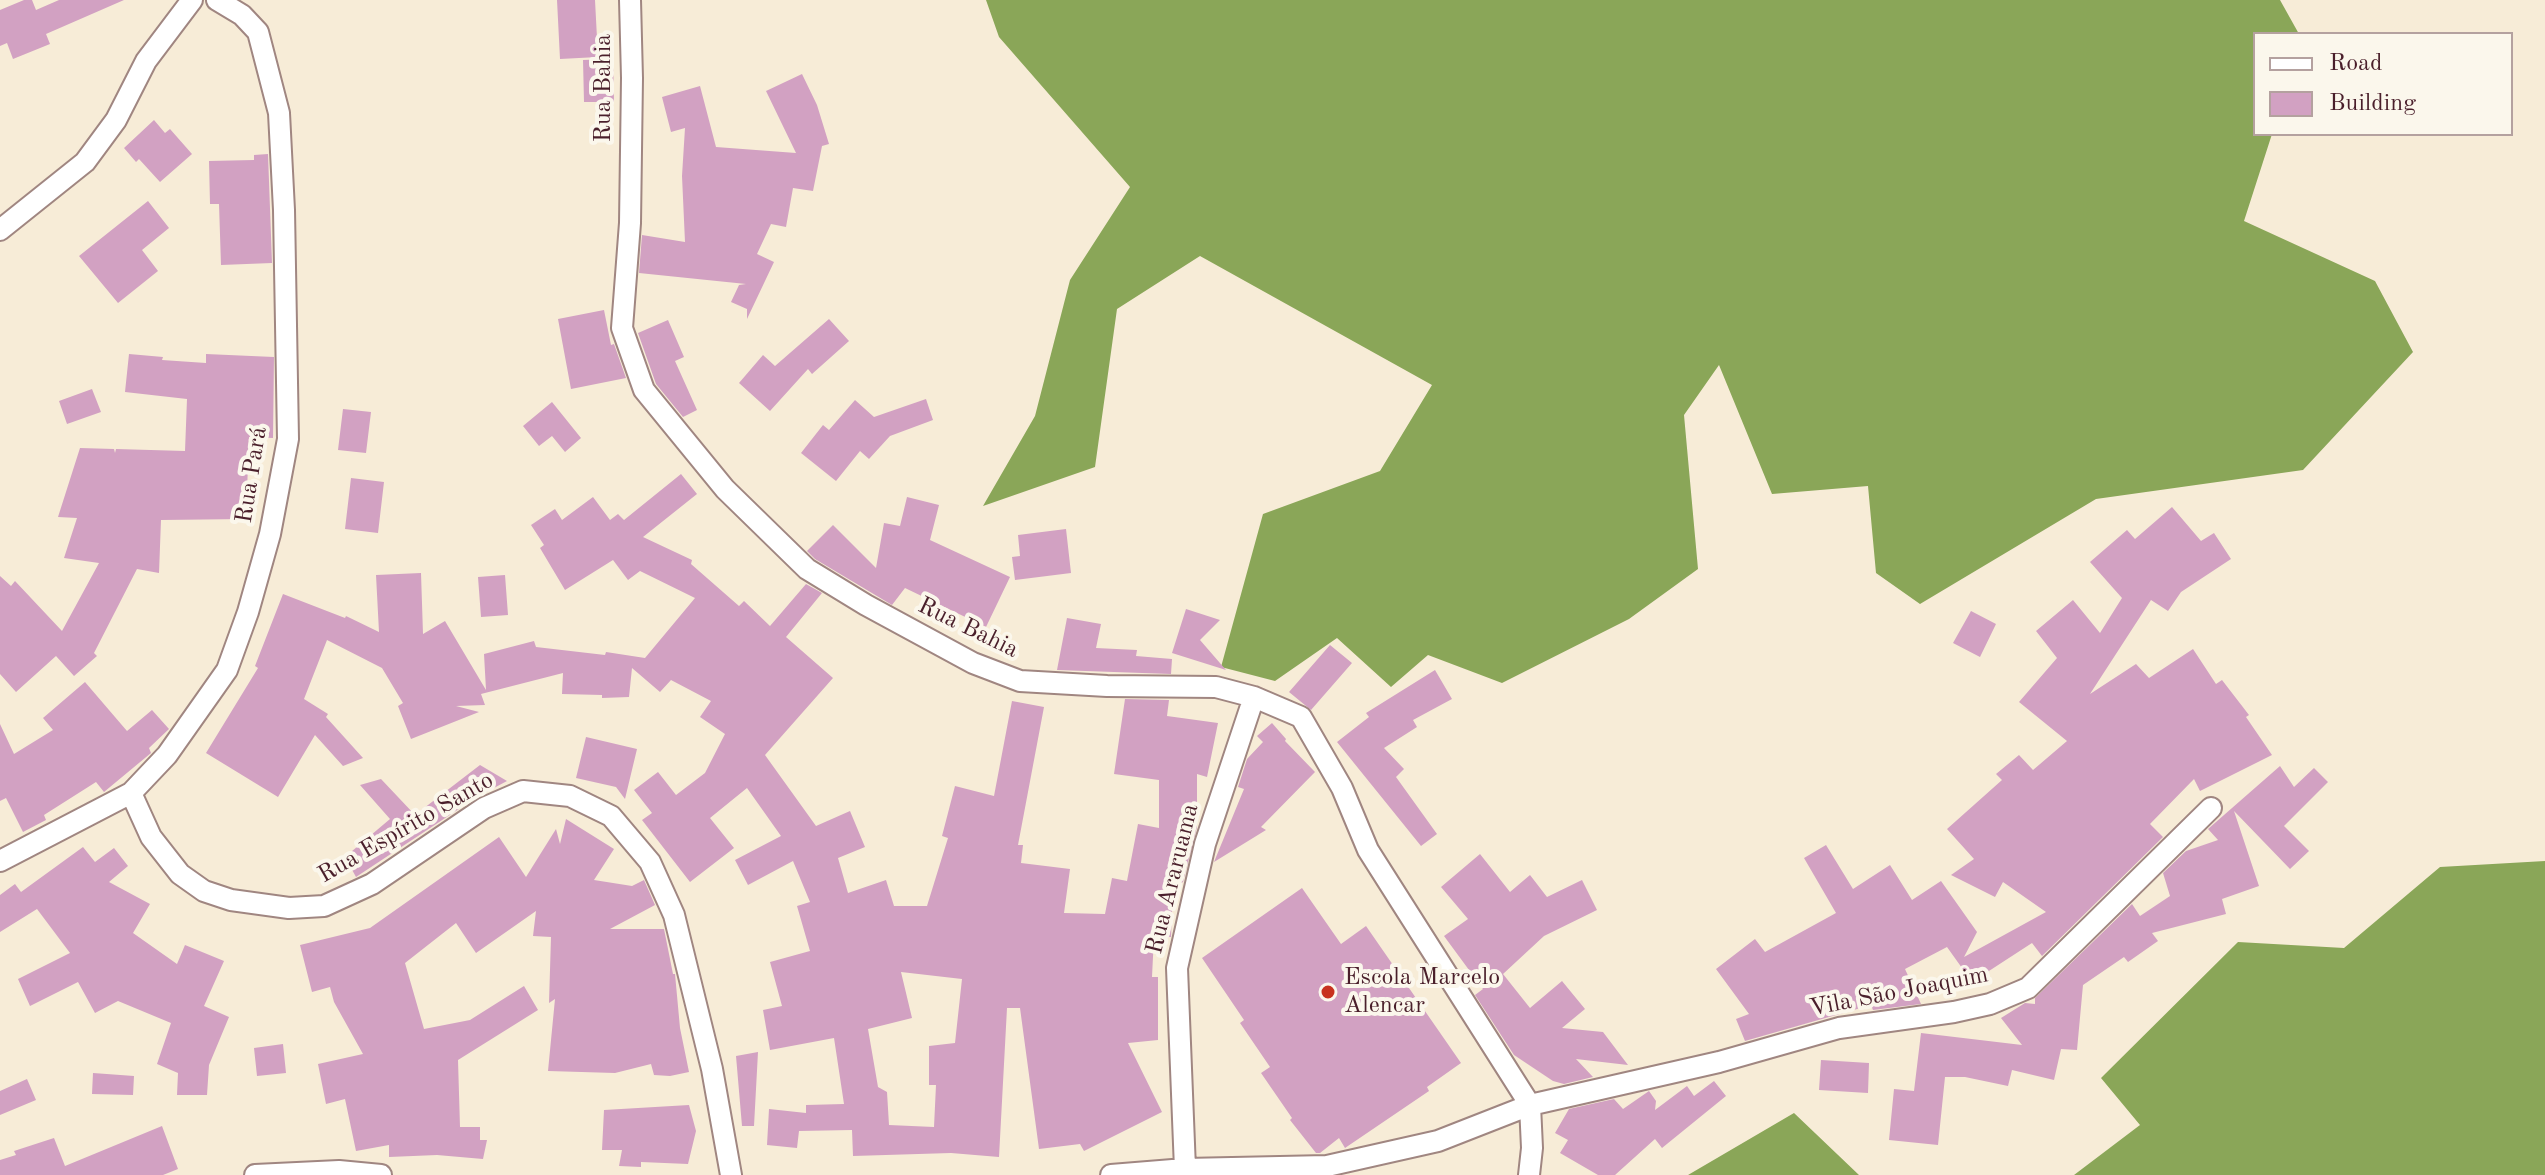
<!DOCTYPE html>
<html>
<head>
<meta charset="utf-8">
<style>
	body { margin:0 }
	#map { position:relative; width:2545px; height:1175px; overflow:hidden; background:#f7ecd7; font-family:"Old Standard TT",serif }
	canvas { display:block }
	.legend { position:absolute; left:2253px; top:32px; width:260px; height:104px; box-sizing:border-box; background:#fbf7ec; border:2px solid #b4a19f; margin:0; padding:10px 14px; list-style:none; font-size:24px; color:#4a1f2b }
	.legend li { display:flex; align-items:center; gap:16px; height:40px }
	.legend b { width:40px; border:2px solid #b4a19f }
</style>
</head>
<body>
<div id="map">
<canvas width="2545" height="1175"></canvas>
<ul class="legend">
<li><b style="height:10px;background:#fff"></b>Road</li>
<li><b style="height:22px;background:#d2a1c2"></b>Building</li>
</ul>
</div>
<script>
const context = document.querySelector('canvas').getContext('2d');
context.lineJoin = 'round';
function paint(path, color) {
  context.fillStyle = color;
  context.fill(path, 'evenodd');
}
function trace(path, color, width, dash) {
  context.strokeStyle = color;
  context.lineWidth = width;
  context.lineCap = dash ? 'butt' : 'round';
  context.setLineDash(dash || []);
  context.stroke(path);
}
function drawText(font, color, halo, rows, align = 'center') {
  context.font = font + ' "Old Standard TT",serif';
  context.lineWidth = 8;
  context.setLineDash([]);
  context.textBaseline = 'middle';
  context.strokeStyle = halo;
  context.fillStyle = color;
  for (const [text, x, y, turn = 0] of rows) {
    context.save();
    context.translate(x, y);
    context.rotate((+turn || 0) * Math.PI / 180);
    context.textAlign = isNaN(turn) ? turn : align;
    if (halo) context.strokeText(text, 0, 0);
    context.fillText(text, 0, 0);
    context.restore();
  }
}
paint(new Path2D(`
	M986 0H2280L2299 34H2255V134H2272L2244 221 2375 281 2413 352 2303 470 2096 499 1920 604 1876 573 1868 486 1772 494 1719 365 1684 415 1698 569 1629 619 1502 683 1428 655 1391 687 1337 638 1275 681 1221 667 1263 514 1380 471 1432 385 1200 256 1117 309 1095 467 983 506 1035 416 1070 280 1130 187 999 37Z
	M2545 861V1175H2074L2140 1125 2101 1078 2238 942 2344 948 2440 867Z
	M1794 1113 1859 1175H1688Z`), '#8aa658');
paint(new Path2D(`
	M24 0H32L36 10 59 0H124L46 34 50 44 13 59 7 43 0 46V10Z
	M557 0H595L598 57 560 59Z
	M613 59 614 102H584L583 60Z
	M802 74 817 105 829 144 822 146 813 191 793 188 786 227 771 224 757 254 774 262 747 319V309L731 302 739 285 746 284 639 273 642 235 685 242 682 176 685 128 671 132 662 97 700 86 716 147 796 153 766 91Z
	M154 120 165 133 170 129 192 154 160 182 139 159 136 162 124 148Z
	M268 154 272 263 221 265 219 204H210L209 161 254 160V155Z
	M148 201 169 228 142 250 158 271 118 303 79 256Z
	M604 310 611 345 614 344 626 378 571 389 558 319Z
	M829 319 849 341 812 374 808 369 770 411 739 383 763 355 775 366Z
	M668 320 684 357 675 361 697 410 683 417 656 384 638 333Z
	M129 354 163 357 162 360 206 363V354L274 357 273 438 249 437 246 519 161 520 159 573 137 569 94 653 97 656 74 676 56 656 16 692 0 674V576L11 586 15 581 62 631 99 563 64 558 77 518 58 517 80 448 114 449 115 453 116 449 185 451 187 399 125 392Z
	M92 389 101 412 67 424 59 401Z
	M926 399 933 420 890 436 869 459 860 451 836 481 801 453 823 425 829 430 855 400 874 417Z
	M552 402 581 438 565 452 552 436 539 446 523 426Z
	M343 409 371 412 366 453 338 450Z
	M681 474 697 494 643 537 692 560 691 564 739 606 744 601 770 626 806 584 822 593 786 637 833 678 765 755 816 826 850 811 865 847 838 858 848 893 886 880 894 906H927L948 838 942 836 955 786 994 796 1012 701 1044 707 1018 845H1023L1021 863 1070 869 1064 913 1105 914 1112 878 1127 881 1138 824 1159 828V780L1114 774 1125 699 1169 700 1167 716 1218 723 1207 777 1197 774V827L1183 882 1173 888 1171 937 1154 936 1152 977H1158V1040L1128 1043 1162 1112 1084 1151 1080 1144 1039 1149 1020 1008H1007L999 1157 951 1153 853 1156 852 1130 799 1131 797 1148 767 1145 769 1109 806 1113V1105L844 1104 834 1038 770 1050 763 1010 782 1006 770 962 810 951 797 906 810 902 793 861 748 885 735 860 781 836 747 788 710 818 734 848 690 882 642 820 652 813 634 790 658 772 676 795 705 773 725 734 700 717 711 701 671 680 660 692 632 668 629 697 602 698V695L562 694 563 673 481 694 485 705 456 706 479 712 411 739 398 706 403 703 382 668 327 640 304 699 328 714 326 717 363 758 343 766 315 735 278 797 206 753 258 668 255 666 283 594 345 618 346 616 379 632 376 575 421 573 423 634 445 621 486 690 484 654 534 641 536 647 605 655 606 652 645 658 695 598 640 571 628 580 613 560 565 590 540 548 544 545 531 525 555 509 562 520 593 497 610 520 618 514 624 520ZM901 972 962 979 955 1043 929 1046V1085H936L934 1127 889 1125 887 1092 878 1087 868 1029 912 1018Z
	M351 478 384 482 378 533 345 529Z
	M907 497 939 505 930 540 1010 577 986 627 905 588 892 605 815 559 807 551 833 525 876 568 884 523 900 526Z
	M2172 507 2201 541 2214 533 2231 559 2181 592 2168 611 2151 600 2090 694 2136 664 2149 678 2193 649 2216 684 2222 680 2249 715 2246 717 2272 755 2200 791 2194 779 2150 824 2163 837 2042 956 2032 943 1972 982 1947 947 1905 969 1921 1004 1873 1010 1871 1005 1745 1041 1736 1019 1749 1014 1716 969 1755 939 1765 952 1836 913 1804 858 1826 845 1853 889 1890 865 1912 900 1941 881 1977 932 1964 957 2046 912 2003 882 1995 897 1951 875 1974 859 1947 829 2002 780 1996 774 2019 755 2033 770 2067 741 2019 702 2057 658 2036 631 2073 600 2100 633 2122 598 2090 562 2127 530 2135 539Z
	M1066 529 1071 573 1015 580 1012 557 1020 556 1018 535Z
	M505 575 508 615 481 617 478 577Z
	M1186 609 1220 620 1200 640 1226 670 1172 653Z
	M1971 611 1996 624 1980 657 1953 643Z
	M1067 618 1101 624 1096 648 1137 650 1136 656 1172 659 1171 674 1057 670Z
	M1330 645 1352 663 1311 710 1289 692Z
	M1435 670 1452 699 1413 720 1417 727 1384 748 1404 769 1396 777 1437 834 1421 846 1337 742 1369 717 1366 713Z
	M85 682 127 731 152 710 169 729 149 748 151 753 104 792 96 782 44 815 46 820 23 832 6 798 0 801V724L14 754 53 730 43 718Z
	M1272 723 1286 739 1285 741 1315 772 1261 827 1266 830 1214 862 1244 789 1238 787 1247 759 1263 742 1257 736Z
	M586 737 637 749 625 799 616 787 576 778Z
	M480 765 507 781 477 797 356 877 345 857 390 819 360 785 381 779 415 815Z
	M2280 766 2294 787 2314 768 2328 782 2284 826 2309 851 2290 869 2234 811 2259 886 2222 899 2226 914 2152 933 2158 941 2128 962 2124 957 2083 985 2077 1050 2061 1049 2054 1080 2012 1070 2008 1086 1965 1077H1945L1938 1145 1889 1140 1894 1089 1914 1091 1921 1033 2022 1045 2001 1018 2025 1003 2035 1004V998L2132 904 2140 916 2170 896 2163 873 2186 851 2218 840 2208 829Z
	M566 819 614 849 594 880 632 886 644 880 655 905 610 929H664L673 974H675L680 1028 689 1072 670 1076 654 1075 651 1064 615 1073 548 1071 555 999 549 1003 551 937 533 936 536 911 476 953 456 923 405 963 424 1029 470 1020 524 986 538 1010 458 1060 460 1127H480V1140H487L483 1159 437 1155 389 1157V1145L356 1151 345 1099 326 1104 318 1064 363 1054 334 1002 330 987 312 992 300 945 370 928 499 837 526 877 556 829 560 844Z
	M83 847 95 862 114 848 128 866 109 882 150 904 133 933 177 964 185 945 224 961 204 1006 229 1017 209 1065 207 1095H177L178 1073 157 1064 171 1023 118 1001 95 1013 78 982 30 1006 18 979 70 953 37 909 0 932V895L15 884 21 892Z
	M1480 854 1510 892 1530 875 1547 897 1582 880 1597 910 1544 936 1503 974 1530 1008 1562 981 1585 1009 1562 1028 1603 1032 1628 1065 1576 1059 1593 1077 1564 1084 1553 1081 1514 1055 1475 995 1483 989 1444 936 1468 919 1441 887Z
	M1302 888 1341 944 1366 926 1461 1063 1427 1087 1429 1091 1345 1148 1339 1138 1320 1153H1316L1290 1120 1292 1118 1261 1073 1270 1067 1240 1023 1244 1020 1202 958Z
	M283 1044 286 1073 257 1076 254 1048Z
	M758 1052 754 1126H742L736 1056Z
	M1821 1060 1869 1063 1868 1093 1819 1090Z
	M93 1073 134 1076 133 1095 92 1094Z
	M27 1079 36 1100 0 1115V1091Z
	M1714 1081 1726 1096 1662 1148 1655 1139 1615 1175H1598L1560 1153 1568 1140 1555 1133 1569 1109 1614 1099 1623 1109 1649 1091 1656 1101 1655 1110 1687 1086 1694 1096Z
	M689 1105 696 1131 688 1164 641 1162V1167L619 1166 622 1150H602L604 1110Z
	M162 1126 178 1169 163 1175H0V1160L16 1155 14 1151 54 1138 65 1166Z`), '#d2a1c2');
const street = new Path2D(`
	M630 0 632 78 630 223 622 328 644 390 725 489 807 569 866 605 973 663 1020 681 1107 686 1216 687 1254 697 1301 717 1342 788 1368 850 1530 1105 1532 1148 1529 1175
	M0 230 85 162 116 120 146 61 192 0
	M131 793 151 837 180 874 204 891 231 900 289 908 324 906 372 884 484 808 523 791 570 796 611 816 650 862 674 915 712 1069 731 1175
	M0 861 131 793 167 755 227 670 248 612 270 534 288 439 284 210 279 113 258 32 242 15 217 0
	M255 1175 339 1171 381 1175
	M1111 1175 1185 1169 1327 1166 1438 1141 1530 1105 1719 1062 1839 1028 1954 1012 1990 1004 2028 988 2211 808
	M1183 1175 1185 1169 1177 968 1205 844 1254 697`);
trace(street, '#a08681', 24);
trace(street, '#fff', 20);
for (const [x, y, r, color] of [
	[1328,992,8,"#c8321e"]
]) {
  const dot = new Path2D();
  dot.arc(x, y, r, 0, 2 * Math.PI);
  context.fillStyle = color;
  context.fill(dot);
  trace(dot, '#fbf7ec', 3);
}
drawText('24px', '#4a1f2b', '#fbf7ec', [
	["Rua Bahia",604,88,-90],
	["Rua Pará",252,475,-81],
	["Rua Bahia",968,628,26],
	["Rua Espírito Santo",406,828,-30],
	["Rua Araruama",1173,879,-76],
	["Vila São Joaquim",1899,992,-11]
]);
drawText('24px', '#4a1f2b', '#fbf7ec', [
	["Escola Marcelo",1344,978],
	["Alencar",1344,1006]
], 'left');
</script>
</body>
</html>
